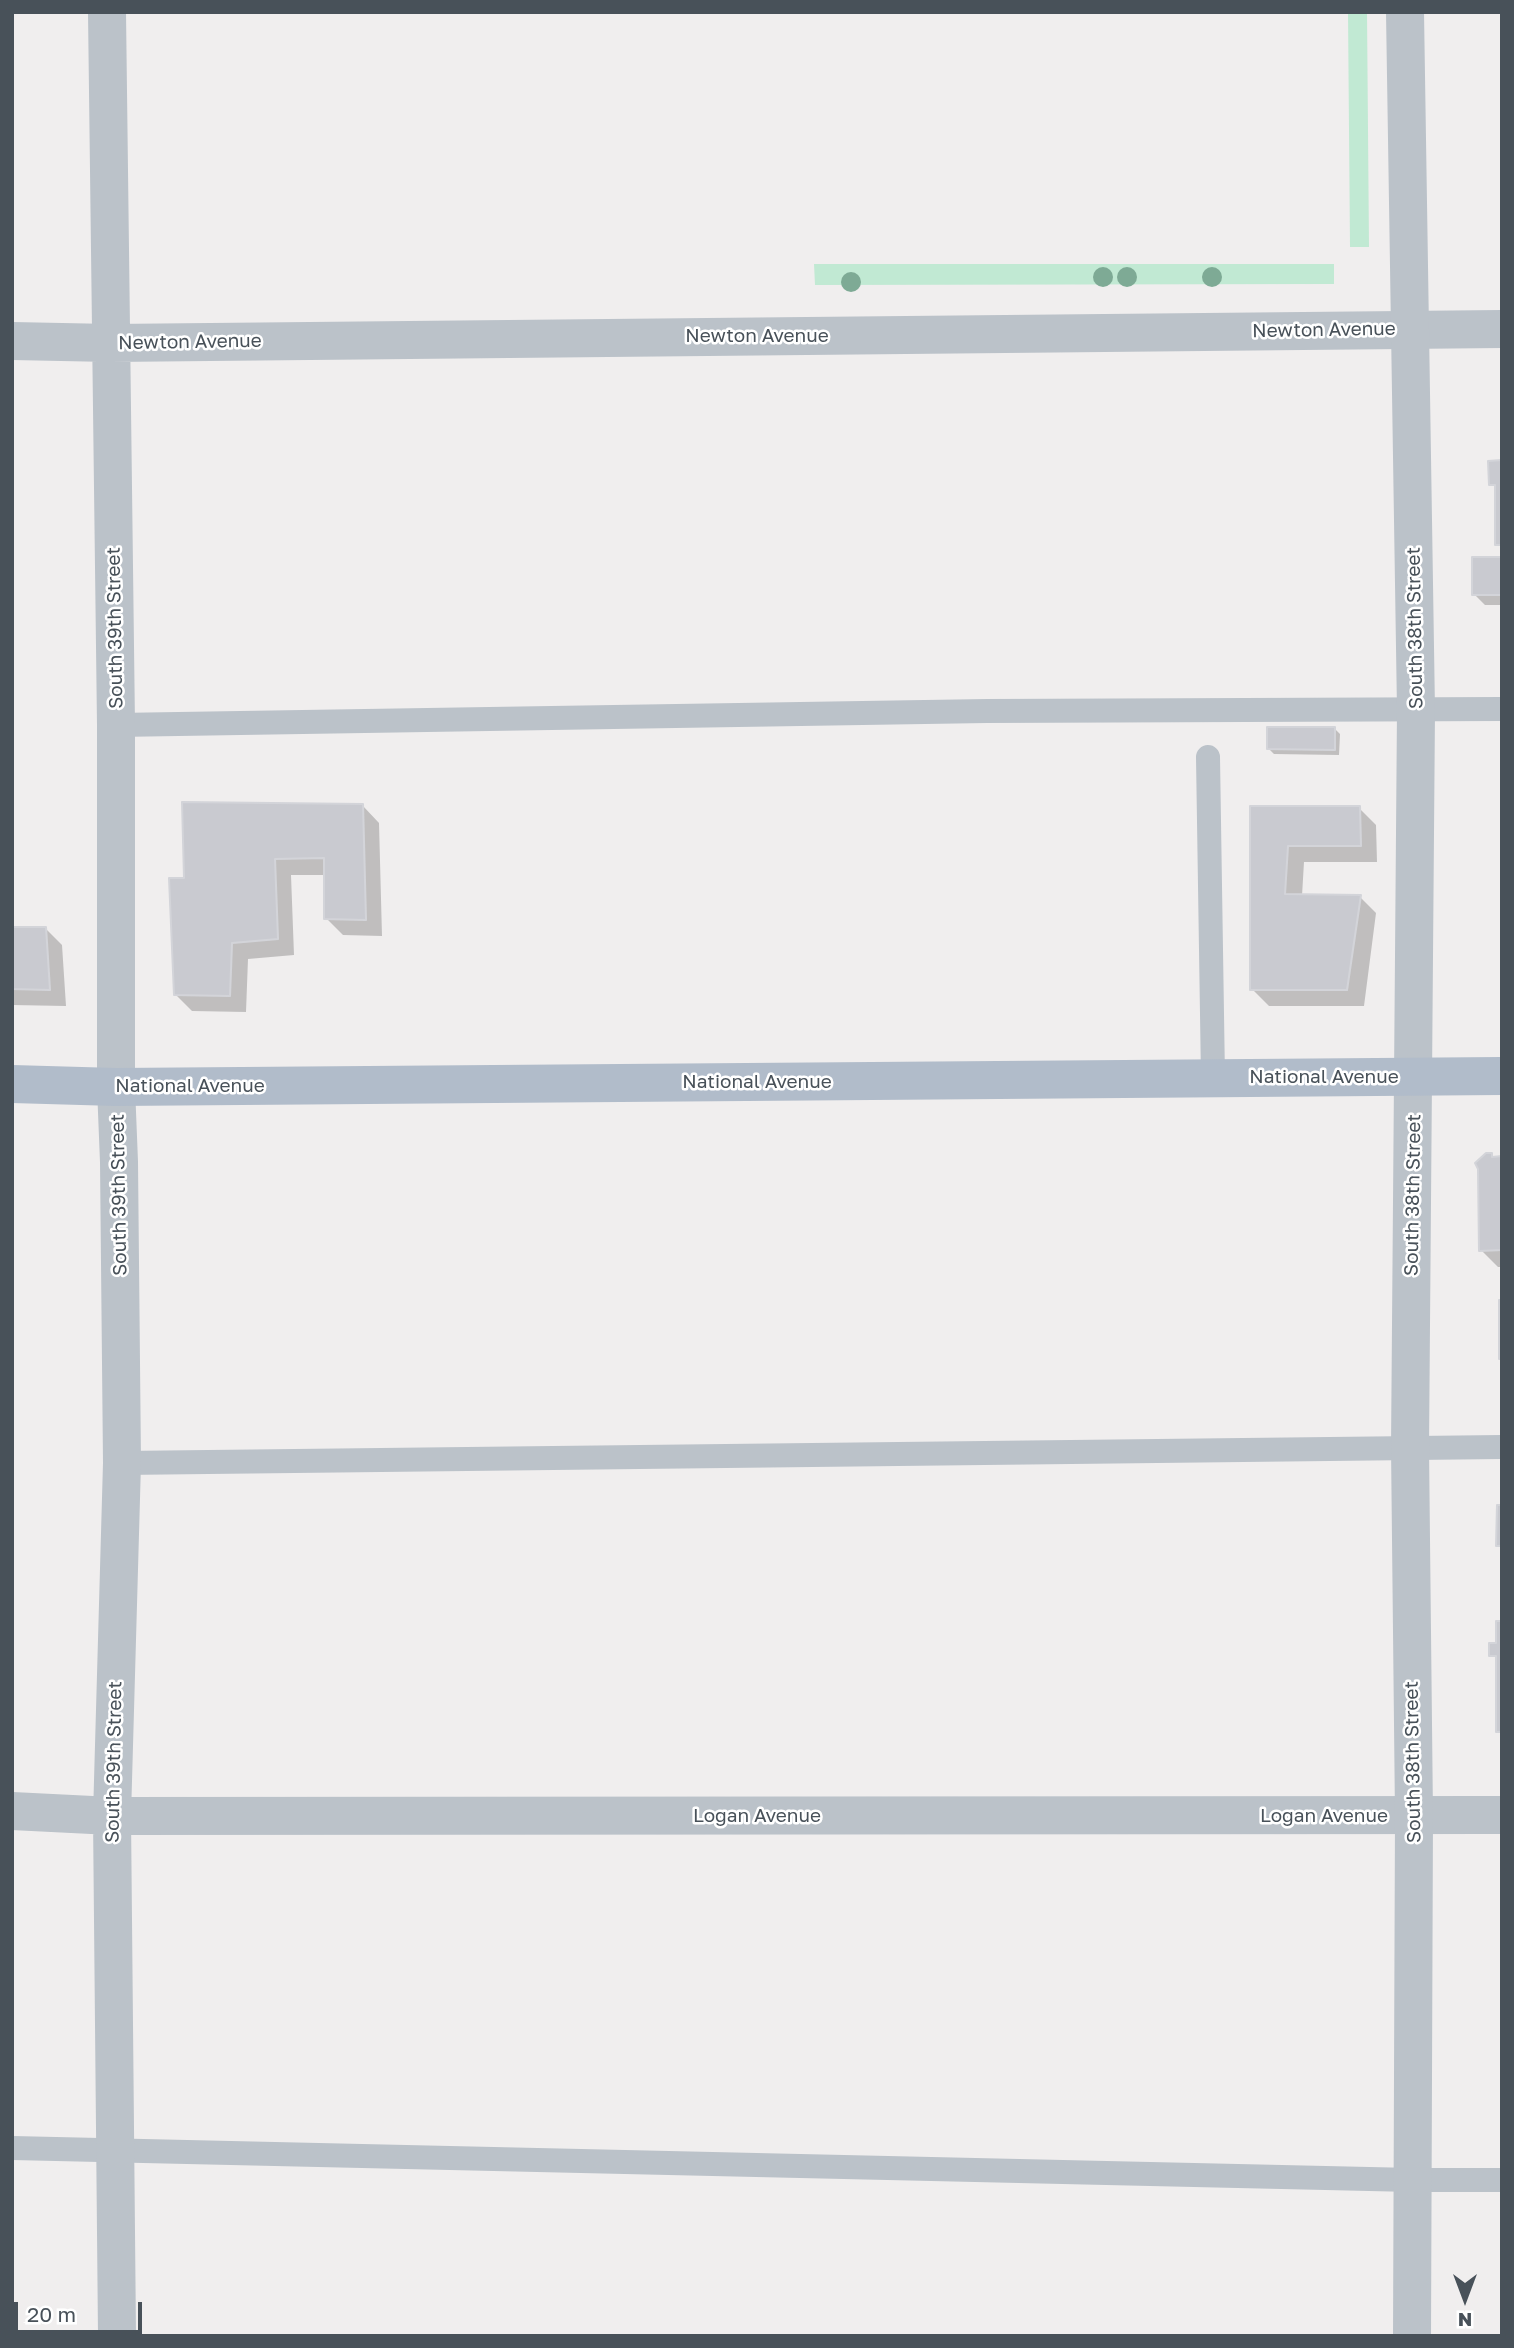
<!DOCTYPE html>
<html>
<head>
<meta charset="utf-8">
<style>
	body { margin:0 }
	#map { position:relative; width:1514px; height:2348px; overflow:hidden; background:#f0eeee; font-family:"Golos Text",sans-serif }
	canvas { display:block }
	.frame { position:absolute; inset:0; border:14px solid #485159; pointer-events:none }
	.north { position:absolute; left:1430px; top:2264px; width:70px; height:70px; -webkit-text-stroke:5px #fff; paint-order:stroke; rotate:180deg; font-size:19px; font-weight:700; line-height:28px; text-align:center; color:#485159 }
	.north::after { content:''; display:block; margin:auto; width:24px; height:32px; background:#485159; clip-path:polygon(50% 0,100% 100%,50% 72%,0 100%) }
	.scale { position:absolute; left:14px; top:2302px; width:128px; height:32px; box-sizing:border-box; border:4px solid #485159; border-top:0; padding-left:9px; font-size:21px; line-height:24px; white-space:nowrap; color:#485159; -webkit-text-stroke:5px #fff; paint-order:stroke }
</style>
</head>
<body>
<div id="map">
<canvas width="1514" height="2348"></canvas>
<div class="frame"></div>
<div class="north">N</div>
<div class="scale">20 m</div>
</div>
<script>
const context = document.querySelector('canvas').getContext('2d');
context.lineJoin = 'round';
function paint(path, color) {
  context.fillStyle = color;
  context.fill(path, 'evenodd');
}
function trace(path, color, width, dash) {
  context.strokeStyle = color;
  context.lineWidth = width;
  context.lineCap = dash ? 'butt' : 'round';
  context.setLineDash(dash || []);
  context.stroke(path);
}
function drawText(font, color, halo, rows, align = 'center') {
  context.font = font + ' "Golos Text",sans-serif';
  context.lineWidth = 5;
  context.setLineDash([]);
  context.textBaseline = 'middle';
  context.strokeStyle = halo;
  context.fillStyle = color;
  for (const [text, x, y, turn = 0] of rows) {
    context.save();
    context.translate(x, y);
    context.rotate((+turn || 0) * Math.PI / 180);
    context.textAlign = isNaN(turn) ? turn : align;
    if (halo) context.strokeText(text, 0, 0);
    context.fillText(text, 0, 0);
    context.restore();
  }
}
paint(new Path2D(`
	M1348 12H1367L1369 247H1350Z
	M814 264H1334V284L815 285Z`), '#c1e9d3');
paint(new Path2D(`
	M1502 559V605H1485L1474 594Z
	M1335 729 1340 734 1339 755 1274 754 1269 749Z
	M363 806 379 823 382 936 343 935 326 918V875H291L294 955 248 959 246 1012 192 1011 176 995 186 880Z
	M1251 808H1359L1376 825 1377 862H1304L1302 896 1360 897 1376 913 1364 1006H1269L1252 989Z
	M12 929H46L62 945 66 1006 12 1005Z
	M1491 1155 1495 1158H1502V1267H1498L1481 1250Z`), '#0003');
const building = new Path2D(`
	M1502 460V545H1495V485H1489L1488 461Z
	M1472 557H1502V595H1472Z
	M1267 727H1335V750L1267 749Z
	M182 802 363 804 366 920 324 919V858L275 859 278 939 232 943 230 996 174 995 169 878H184Z
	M1250 806H1360L1361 846H1288L1285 894 1361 895 1347 990H1250Z
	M12 927H46L50 990 12 989Z
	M1486 1153H1492V1157L1502 1156V1250L1479 1251 1478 1169 1475 1163Z
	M1499 1300H1502V1359H1499Z
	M1497 1505H1502V1546H1496Z
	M1496 1621H1502V1732H1496V1656H1489V1643H1496Z`);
paint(building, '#c9cad0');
trace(building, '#d3d4d9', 2);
trace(new Path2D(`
	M116 725 987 711 1502 709
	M1208 757 1213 1078
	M122 1463 1502 1447
	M12 2148 1413 2180H1502`), '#bbc2c9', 24);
trace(new Path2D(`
	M107 12 116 725V1087L119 1162 122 1463 112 1816 117 2336
	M12 341 111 343 1502 329
	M12 1811 112 1816 1502 1815`), '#bbc2c9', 38);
trace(new Path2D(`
	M1405 12 1416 710 1410 1447 1414 1816 1412 2336`), '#bbc2c9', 38);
trace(new Path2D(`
	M12 1084 116 1087 1502 1076`), '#b1bcca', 38);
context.fillStyle = '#7eaa95';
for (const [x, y] of [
	[1103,277],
	[1127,277],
	[1212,277],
	[851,282]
]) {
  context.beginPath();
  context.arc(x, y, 10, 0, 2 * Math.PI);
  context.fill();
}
drawText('19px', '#485159', '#fff', [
	["Newton Avenue",1324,330,-1],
	["Newton Avenue",757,336],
	["Newton Avenue",190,342,-1],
	["South 39th Street",115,628,-91],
	["South 38th Street",1415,628,-91],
	["National Avenue",1324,1077],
	["National Avenue",757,1082],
	["National Avenue",190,1086],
	["South 39th Street",119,1195,-91],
	["South 38th Street",1413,1195,-89],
	["South 39th Street",114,1762,-89],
	["South 38th Street",1413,1762,-91],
	["Logan Avenue",757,1816],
	["Logan Avenue",1324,1816]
]);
</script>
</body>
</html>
